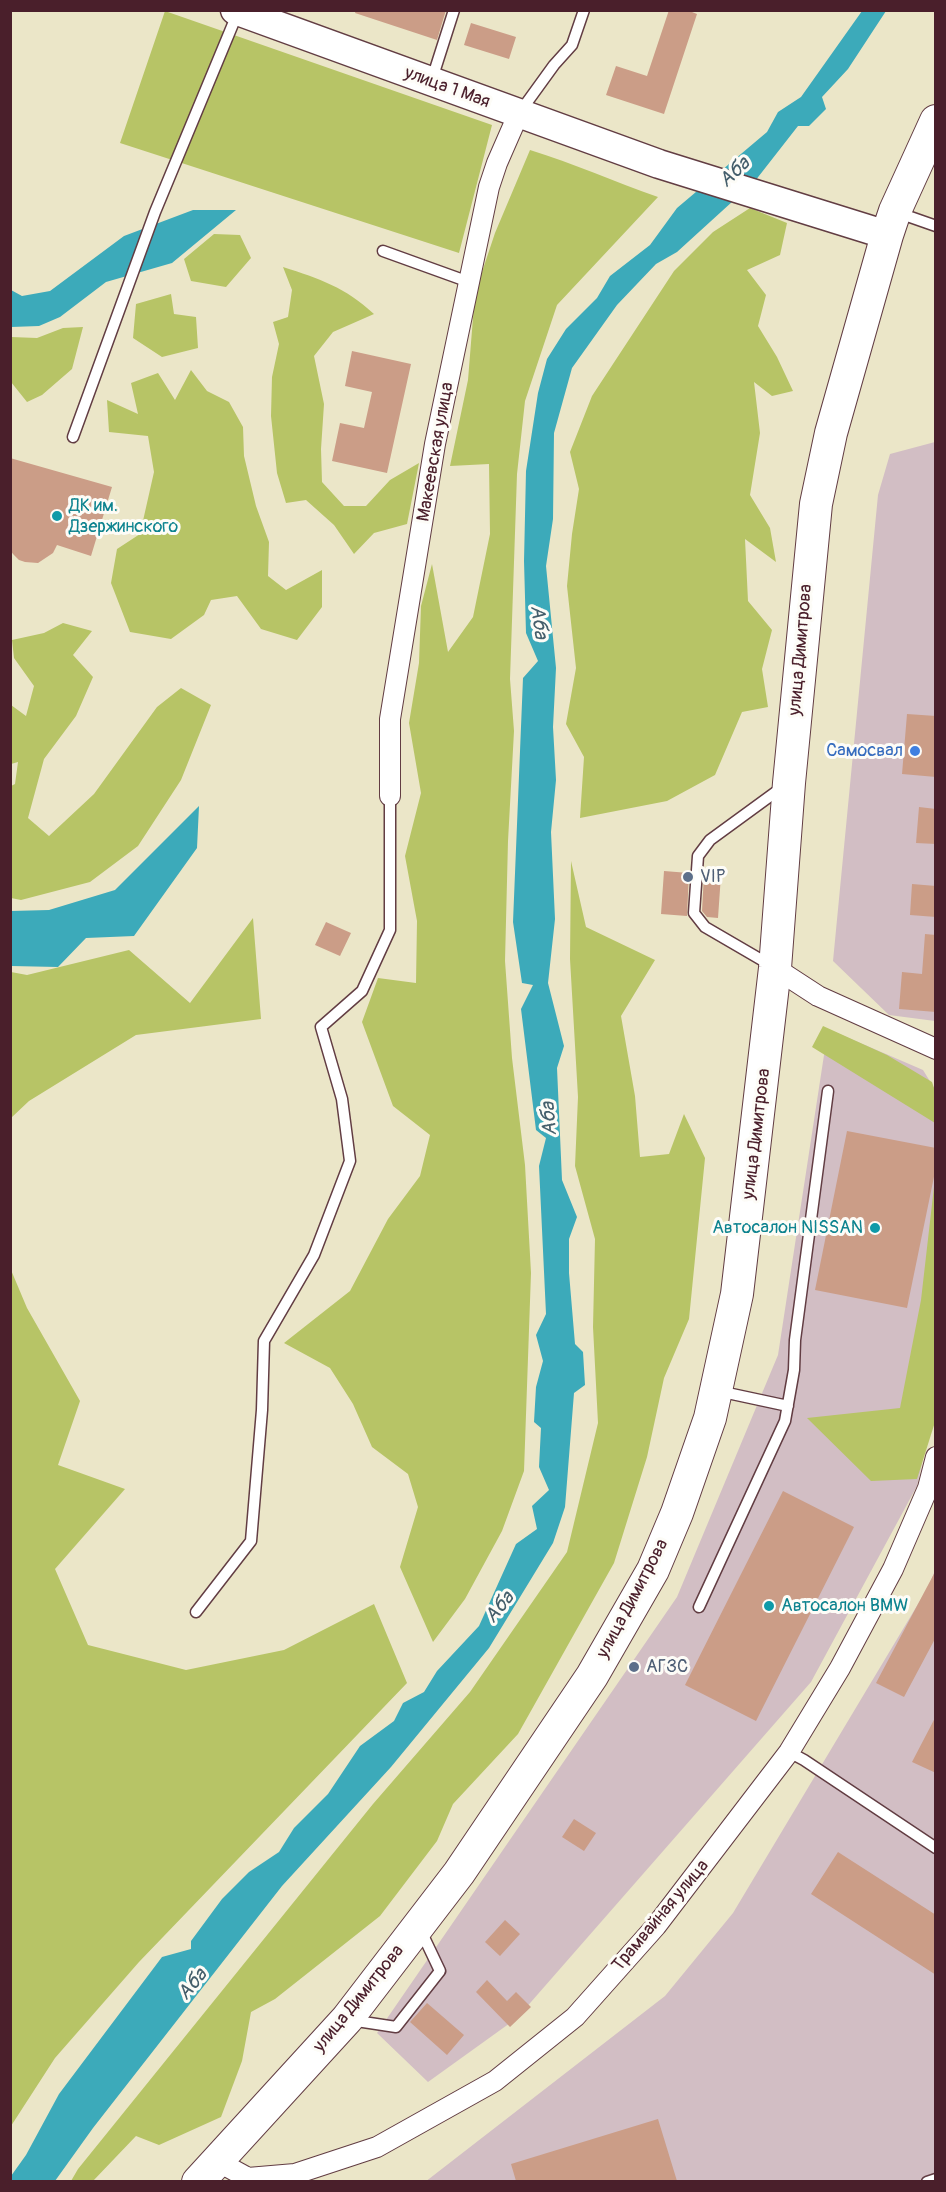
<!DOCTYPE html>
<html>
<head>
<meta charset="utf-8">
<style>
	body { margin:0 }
	#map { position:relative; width:946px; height:2192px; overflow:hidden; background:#ebe6c8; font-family:Pangolin,sans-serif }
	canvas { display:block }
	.frame { position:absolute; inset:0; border:12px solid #4a1f2b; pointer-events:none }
</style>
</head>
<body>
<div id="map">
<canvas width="946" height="2192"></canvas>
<div class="frame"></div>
</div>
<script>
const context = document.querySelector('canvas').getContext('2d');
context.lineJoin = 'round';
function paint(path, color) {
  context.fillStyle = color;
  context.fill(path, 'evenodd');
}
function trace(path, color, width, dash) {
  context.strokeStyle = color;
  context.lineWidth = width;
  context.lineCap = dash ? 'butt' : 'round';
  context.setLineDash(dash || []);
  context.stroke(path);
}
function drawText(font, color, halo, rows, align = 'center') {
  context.font = font + ' Pangolin,sans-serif';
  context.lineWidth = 6;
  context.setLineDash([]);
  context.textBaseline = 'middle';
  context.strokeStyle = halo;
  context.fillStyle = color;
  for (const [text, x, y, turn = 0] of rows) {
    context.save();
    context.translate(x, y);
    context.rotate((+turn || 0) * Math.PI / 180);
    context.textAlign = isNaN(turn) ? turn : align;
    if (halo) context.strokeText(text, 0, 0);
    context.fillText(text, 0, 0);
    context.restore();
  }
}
paint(new Path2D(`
	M935 442V1021L889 1015 833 961 878 495 890 454Z
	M828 1029 923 1070 936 1091 935 1404 917 1486 811 1682 517 2018 428 2082 377 2033 677 1597 778 1355Z
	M935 1570V2181L425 2182 665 1996 733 1913 930 1584Z`), '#d2bec4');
paint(new Path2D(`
	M165 11 492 125 459 253 120 143Z
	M530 150C573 163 615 182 658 197L557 305 525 401 517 474 510 679 514 731 508 841 505 961 512 1058 525 1165 531 1273 524 1471 502 1531 465 1599 433 1642 400 1567 418 1507 408 1474 372 1447 353 1404 330 1368 284 1343 350 1291 388 1219 420 1176 430 1135 393 1106 362 1022 378 978 416 983 417 921 405 856 421 793 409 723 419 663 421 606 432 564 448 652 473 617 490 534 489 464 450 466 468 380 475 293 495 233Z
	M750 208 787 223 780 255 747 270 766 295 758 326 777 357 793 391 772 396 754 382 760 433 750 495 770 528 776 562 745 539 748 601 772 630 762 669 768 707 742 712 715 775 667 801 580 818 584 757 566 724 576 668 567 586 572 534 579 489 570 452 592 396 674 271 713 232Z
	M214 234 240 235 251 258 226 287 191 281 184 259Z
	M283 267C320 279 345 287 374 314L333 332 314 356 324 404 321 449 322 482 344 506H366L390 480 419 463 407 524 374 533 354 554 334 525 306 500 286 503 277 473 271 416 272 377 279 344 273 322 288 317 292 290Z
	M171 294 174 314 196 317 198 348 162 357 133 338 136 304Z
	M83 327 72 369 42 395 27 402 11 382V337L37 338 63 328Z
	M191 370 207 391 229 402 243 427 244 456 256 506 269 542 268 576 286 590 322 570V607L297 640 261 629 237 596 211 600 204 615 171 639 130 632 111 583 117 549 140 534 154 472 148 436 109 432 107 400 138 414 131 383 158 373 175 400Z
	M63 623 92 631 73 655 93 677 76 716 44 759 28 818 49 836 94 794 157 707 181 688 211 705 181 780 138 846 90 882 21 900 11 898V786L15 784 18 762 11 764V705L26 716 34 686 14 658 12 640 44 633Z
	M571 861 586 927 655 960 621 1016 635 1096 640 1157 669 1154 684 1114 705 1158 689 1319 664 1378 647 1457 614 1563 518 1734 453 1804 437 1841 380 1916 275 1999 251 2012 242 2061 221 2117 159 2145 136 2136 93 2181H71L78 2169 373 1804 470 1692 567 1552 598 1423 593 1327 595 1239 575 1166 578 1097 570 959Z
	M253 918 261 1019 136 1035 29 1101 11 1118V972L27 975 129 950 190 1003Z
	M823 1026 887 1055 932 1082 935 1091V1123L812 1047Z
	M935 1178V1422L917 1479 871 1481 807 1418 900 1408 921 1300Z
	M11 1270 27 1308 80 1401 58 1465 125 1489 55 1569 88 1645 186 1670 284 1650 374 1604 407 1683 139 1962 55 2058 11 2126Z`), '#b7c466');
paint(new Path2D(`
	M862 11H886L848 69 822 97 826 109 809 126H798L755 181 677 252 656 264 617 305 572 368 554 433 553 519 546 566 556 668 553 727 556 780 551 832 555 919 548 983 564 1046 557 1068 562 1180 577 1217 569 1239V1273L575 1344 583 1352 585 1385 574 1393 565 1507 553 1543 489 1648 391 1767 282 1886 93 2128 55 2181 11 2182V2176L26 2155 59 2094 162 1957 191 1949V1941L222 1899 249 1872 279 1852 294 1828 328 1794 360 1746 394 1721 403 1703 424 1692 437 1671 479 1626 516 1544 537 1529 532 1506 549 1490 539 1467 541 1428 534 1422 536 1387 543 1361 536 1335 546 1314 539 1166 546 1138 536 1130 521 1009 533 985 522 983 513 922 523 678 538 661 526 633 524 561 526 471 538 393 547 359 566 329 597 298 610 276 650 245 677 208 767 132 778 112 801 97Z
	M193 210H236L172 263 106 282 60 317 39 326 11 327V290L22 296 50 291 124 236Z
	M199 806 197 848 134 936 86 938 58 967 11 966V911L49 910 115 890Z`), '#3caaba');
paint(new Path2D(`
	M356 10H446L437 40 355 13Z
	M669 10H687L697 14 664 114 606 95 616 66 647 76Z
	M471 23 516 37 509 59 464 45Z
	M352 351 411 364 387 473 332 461 340 423 364 428 372 392 345 386Z
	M10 458 112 487 91 556 57 545 53 553 38 563 25 562 19 560 13 554 10 550Z
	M907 714 936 716V777L902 774Z
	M919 807 936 809V844L916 843Z
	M664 871 689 873 687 916 661 914Z
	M704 874 721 875 718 918 707 917 702 911Z
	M912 884 936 886V917L910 915Z
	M326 922 351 933 340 956 315 945Z
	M925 934 936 935V1012L899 1009 902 972 922 974Z
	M847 1131 936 1148V1167L907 1308 815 1290Z
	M783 1491 854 1527 756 1721 685 1685Z
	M936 1570V1637L904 1697 876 1683Z
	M936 1716V1773L912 1762Z
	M574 1819 596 1833 584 1851 562 1837Z
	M838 1852 936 1915V1975L811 1894Z
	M505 1920 520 1934 500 1956 485 1942Z
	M487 1980 507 2001 516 1992 531 2007 510 2027 476 1992Z
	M427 2003 464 2035 447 2055 410 2022Z
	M658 2119 677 2181H516L511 2164Z`), '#cb9d87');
const lane = new Path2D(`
	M432 79 454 10
	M520 112 554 65 572 45 584 10
	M896 212 936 226
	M383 251 469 282
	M73 437 155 212 238 12
	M772 966 705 927 694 913 698 856 710 840 784 786
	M718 1391 788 1406
	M699 1607 785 1421 794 1370 795 1340 828 1091
	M196 1612 251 1541 262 1410 264 1341 314 1255 350 1161 342 1099 321 1027 362 991 390 930V796
	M789 1752 804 1760 936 1848
	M350 2020 396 2027 440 1971 421 1931
	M927 2182 936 2179`);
const street = new Path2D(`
	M390 796V719L435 444 489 187 497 163 518 115
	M775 968 818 996 936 1049
	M217 2161 248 2178 295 2174 377 2147 495 2081 575 2017 656 1926 789 1752 840 1668 893 1569 928 1488 936 1457`);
const secondary = new Path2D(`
	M235 10 659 164 887 235`);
const primary = new Path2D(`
	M198 2182 347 2019 459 1873 592 1676 653 1570 677 1513 710 1418 737 1294 775 968 789 783 816 504 831 433 887 235 895 211 936 121`);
trace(lane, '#623d43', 13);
trace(street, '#623d43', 22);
trace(secondary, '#623d43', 31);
trace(primary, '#623d43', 34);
trace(lane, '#fff', 10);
trace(street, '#fff', 20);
trace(secondary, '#fff', 28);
trace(primary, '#fff', 32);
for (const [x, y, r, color] of [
	[57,516,6,"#0f9aa8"],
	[915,751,6,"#3f7fe0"],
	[688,877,6,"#5c6f8a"],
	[875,1228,6,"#0f9aa8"],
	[769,1606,6,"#0f9aa8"],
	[634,1667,6,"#5c6f8a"]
]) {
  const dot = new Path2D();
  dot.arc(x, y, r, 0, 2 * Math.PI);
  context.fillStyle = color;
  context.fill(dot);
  trace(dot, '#fdfcf7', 2);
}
drawText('18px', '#4a1f2b', '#fdfcf7', [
	["улица 1 Мая",447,88,20],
	["Макеевская улица",436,452,-80],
	["улица Димитрова",801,650,-85],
	["улица Димитрова",757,1134,-83],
	["улица Димитрова",633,1599,-62],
	["Трамвайная улица",661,1916,-50],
	["улица Димитрова",359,1999,-51]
]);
drawText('18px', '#0d838f', '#fdfcf7', [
	["ДК им.",69,506],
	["Дзержинского",69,527],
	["Автосалон NISSAN",863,1228,"right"],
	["Автосалон BMW",781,1606]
], 'left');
drawText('18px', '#366cbe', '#fdfcf7', [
	["Самосвал",903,751]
], 'right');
drawText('18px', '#4e5e75', '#fdfcf7', [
	["VIP",700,877],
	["АГЗС",646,1667]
], 'left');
drawText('italic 20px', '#445e6b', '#fdfcf7', [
	["Аба",735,173,-44],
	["Аба",538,622,82],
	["Аба",550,1119,-94],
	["Аба",500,1608,-51],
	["Аба",193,1985,-51]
]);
</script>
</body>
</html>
